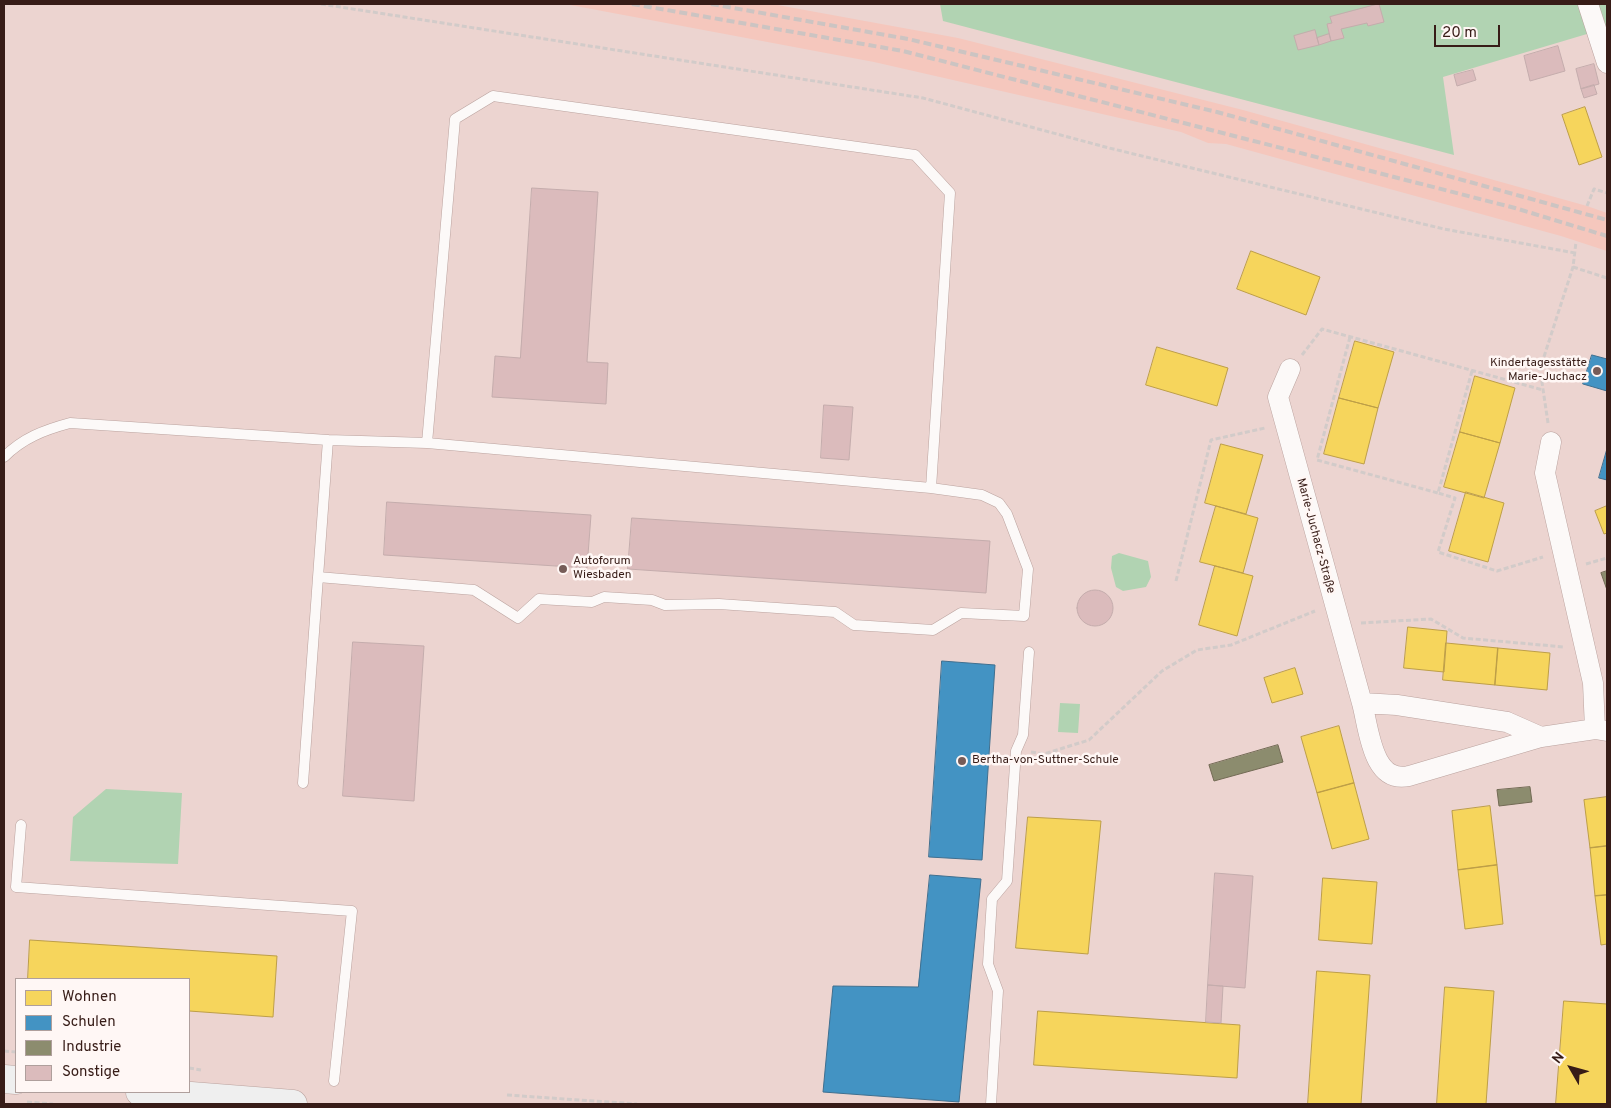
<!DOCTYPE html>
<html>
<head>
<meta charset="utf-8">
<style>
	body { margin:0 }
	#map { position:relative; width:1611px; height:1108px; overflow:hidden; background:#ecd4d0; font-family:Overpass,sans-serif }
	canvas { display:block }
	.frame { position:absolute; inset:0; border:5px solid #371c17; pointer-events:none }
	.legend { position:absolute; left:15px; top:978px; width:175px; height:115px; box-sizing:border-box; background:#fff7f5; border:1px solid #af9f9c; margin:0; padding:6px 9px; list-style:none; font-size:15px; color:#371c17 }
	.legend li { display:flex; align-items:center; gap:10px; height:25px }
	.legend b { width:25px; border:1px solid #af9f9c }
	.north { position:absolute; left:1546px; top:1043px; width:50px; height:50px; -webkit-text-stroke:4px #fff7f5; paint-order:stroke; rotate:308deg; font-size:14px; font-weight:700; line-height:20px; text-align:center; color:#371c17 }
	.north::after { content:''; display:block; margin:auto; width:18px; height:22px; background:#371c17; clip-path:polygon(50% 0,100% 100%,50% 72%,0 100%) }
	.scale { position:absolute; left:1434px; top:25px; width:66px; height:22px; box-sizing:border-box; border:2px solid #371c17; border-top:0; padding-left:6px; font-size:15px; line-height:18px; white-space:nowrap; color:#371c17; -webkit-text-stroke:4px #fff7f5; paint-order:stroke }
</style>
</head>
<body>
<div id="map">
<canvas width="1611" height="1108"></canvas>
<div class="frame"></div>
<ul class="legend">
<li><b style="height:14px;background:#f6d55c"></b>Wohnen</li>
<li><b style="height:14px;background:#4393c3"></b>Schulen</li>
<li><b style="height:14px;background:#8c8c6e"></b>Industrie</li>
<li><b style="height:14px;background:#dbbbbc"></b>Sonstige</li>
</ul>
<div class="north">N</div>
<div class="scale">20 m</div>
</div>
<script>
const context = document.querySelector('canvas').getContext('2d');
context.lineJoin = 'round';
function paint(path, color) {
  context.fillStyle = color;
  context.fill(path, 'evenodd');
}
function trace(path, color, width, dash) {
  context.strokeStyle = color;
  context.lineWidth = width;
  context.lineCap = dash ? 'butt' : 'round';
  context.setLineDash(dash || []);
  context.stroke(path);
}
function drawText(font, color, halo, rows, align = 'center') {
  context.font = font + ' Overpass,sans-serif';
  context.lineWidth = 5;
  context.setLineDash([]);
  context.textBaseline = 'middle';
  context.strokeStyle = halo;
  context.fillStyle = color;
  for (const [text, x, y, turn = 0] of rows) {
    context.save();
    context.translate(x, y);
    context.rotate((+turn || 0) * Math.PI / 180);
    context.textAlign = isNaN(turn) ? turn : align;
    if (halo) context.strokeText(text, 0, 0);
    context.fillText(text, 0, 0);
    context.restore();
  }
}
paint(new Path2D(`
	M565 4H772L958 38 1243 110 1587 206 1607 213V251L1561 236 1226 144 1208 143 1181 132 874 62Z`), '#f5c7bd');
paint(new Path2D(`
	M940 4H1607V28L1443 77 1454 155 943 21Z
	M1119 553 1148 561 1151 577 1146 587 1123 591 1116 587 1111 568 1112 556Z
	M1060 703 1080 704 1078 733 1058 732Z
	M106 789 182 793 178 864 70 861 73 817Z`), '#b1d3b2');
const homes = new Path2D(`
	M1585 107 1602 157 1579 165 1562 115Z
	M1251 251 1320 277 1306 315 1237 289Z
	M1355 341 1394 352 1378 408 1339 398Z
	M1157 347 1228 368 1217 406 1146 385Z
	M1475 376 1515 388 1500 443 1460 432Z
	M1339 398 1378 408 1364 464 1324 454Z
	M1460 432 1500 443 1484 498 1444 487Z
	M1221 444 1263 455 1246 514 1205 503Z
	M1466 492 1504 503 1488 562 1449 551Z
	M1216 506 1258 518 1243 573 1200 562Z
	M1607 506V533L1604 534 1595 511Z
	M1215 566 1253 576 1237 636 1199 625Z
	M1408 627 1447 631 1444 672 1404 668Z
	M1446 643 1498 648 1495 685 1443 680Z
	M1498 648 1550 653 1547 690 1495 685Z
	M1295 668 1303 694 1272 703 1264 678Z
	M1339 726 1354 783 1317 793 1301 737Z
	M1354 783 1369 839 1332 849 1317 793Z
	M1607 797V846L1590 848 1584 800Z
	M1490 806 1497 865 1458 870 1452 811Z
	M1028 817 1101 821 1088 954 1016 948Z
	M1607 846V895L1595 896 1590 848Z
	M1497 865 1503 924 1465 929 1458 870Z
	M1323 878 1377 882 1372 944 1319 940Z
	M1607 895V944L1601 945 1595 896Z
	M30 940 277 956 273 1017 189 1011V979H28Z
	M1317 971 1370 975 1361 1104H1308Z
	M1445 987 1494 991 1486 1104H1437Z
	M1564 1001 1607 1004V1104H1556Z
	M1038 1011 1240 1025 1237 1078 1034 1065Z`);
paint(homes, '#f6d55c');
trace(homes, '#bd9e47', 1);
const schools = new Path2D(`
	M1592 355 1607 359V391L1583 384Z
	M1607 449V480L1599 478Z
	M942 661 995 665 982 860 929 857Z
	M930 875 981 879 959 1102 823 1092 833 986 918 987Z`);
paint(schools, '#4393c3');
trace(schools, '#3f6f8f', 1);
const industry = new Path2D(`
	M1607 571V590L1601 573Z
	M1278 745 1283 762 1214 781 1209 765Z
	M1530 787 1532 802 1499 806 1497 790Z`);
paint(industry, '#8c8c6e');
trace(industry, '#726a54', 1);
const building = new Path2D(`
	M1379 4 1384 22 1368 26 1367 23 1341 29 1344 38 1331 41 1327 24 1332 23 1330 17Z
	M1315 30 1319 45 1298 50 1294 36Z
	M1329 34 1331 41 1319 45 1317 38Z
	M1558 46 1565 71 1530 81 1524 56Z
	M1594 64 1599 84 1581 89 1576 69Z
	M1473 70 1476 80 1457 86 1454 75Z
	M1594 85 1597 94 1584 98 1581 89Z
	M532 188 598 192 587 362 608 363 606 404 492 397 495 356 520 358Z
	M824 405 853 407 849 460 821 458Z
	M387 502 591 515 587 568 384 555Z
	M632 518 990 541 986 593 628 569Z
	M1077 608a18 18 0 1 1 36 0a18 18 0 1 1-36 0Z
	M353 642 424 646 414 801 343 796Z
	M1215 873 1253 876 1245 988 1208 985Z
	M1208 985 1223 986 1221 1023 1206 1022Z`);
paint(building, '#dbbbbc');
trace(building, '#c4acac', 1);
const service = new Path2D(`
	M4 457C23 438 44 430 70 423L328 440 427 443 931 488 950 193 915 155 493 96 455 119 427 443
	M318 577 474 590 518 618 539 599 592 602 604 597 652 600 665 605 719 604 835 612 854 625 933 630 961 613 1024 616 1028 569 1007 514 999 503 982 495 931 488
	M303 783 328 440
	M21 825 16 887 352 911 334 1081
	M991 1104 998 991 988 964 992 899 1007 881 1016 751 1023 735 1029 652`);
const minor = new Path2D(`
	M1588 4 1607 63
	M1290 369 1278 397 1362 703 1397 705 1507 722 1541 737 1595 729 1607 731
	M1551 442 1545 473 1593 683 1595 729
	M1362 703C1369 729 1372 784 1409 776L1541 737`);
const secondary = new Path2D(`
	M4 1079 16 1080
	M140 1092 293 1104`);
trace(service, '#baa29e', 11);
trace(minor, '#baa29e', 21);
trace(secondary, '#baa29e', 29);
trace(new Path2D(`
	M321 4 923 98 1109 148 1444 229 1575 253
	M1587 206 1594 189 1607 193
	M1573 267 1607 278
	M1350 337 1317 460 1438 493
	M1302 355 1322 329 1543 390
	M1472 371 1438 493 1455 498 1438 552 1497 571 1543 557
	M1548 423 1540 369 1573 267 1576 242
	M1586 564 1607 558
	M1176 581 1211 440 1265 428
	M1361 623 1431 619 1463 638 1564 647
	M1031 752 1044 754 1089 740 1162 671 1197 650 1231 645 1315 611
	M4 1051 16 1052
	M189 1068 201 1070
	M507 1095 637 1104
	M27 1102 53 1104`), '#d2cbc9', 3, [5, 2.5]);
trace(service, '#fcf9f8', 10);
trace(minor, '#fcf9f8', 20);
trace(secondary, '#efefef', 28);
trace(new Path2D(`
	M632 4 903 51 1515 208 1607 236
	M711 4 908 39 1217 112 1607 220`), '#ccc4c2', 4, [8, 4]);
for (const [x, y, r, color] of [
	[1597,371,5,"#765c58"],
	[563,569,5,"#765c58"],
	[962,761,5,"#765c58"]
]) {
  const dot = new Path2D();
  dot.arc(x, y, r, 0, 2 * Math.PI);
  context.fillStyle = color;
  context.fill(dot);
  trace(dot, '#fff7f5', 2);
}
drawText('12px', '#371c17', '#fff7f5', [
	["Kindertagesstätte",1587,364,"right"],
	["Marie-Juchacz",1587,378,"right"],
	["Autoforum",573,562],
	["Wiesbaden",573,576],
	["Bertha-von-Suttner-Schule",972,761]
], 'left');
drawText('12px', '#371c17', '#fff7f5', [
	["Marie-Juchacz-Straße",1315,536,75]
]);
</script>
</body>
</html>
